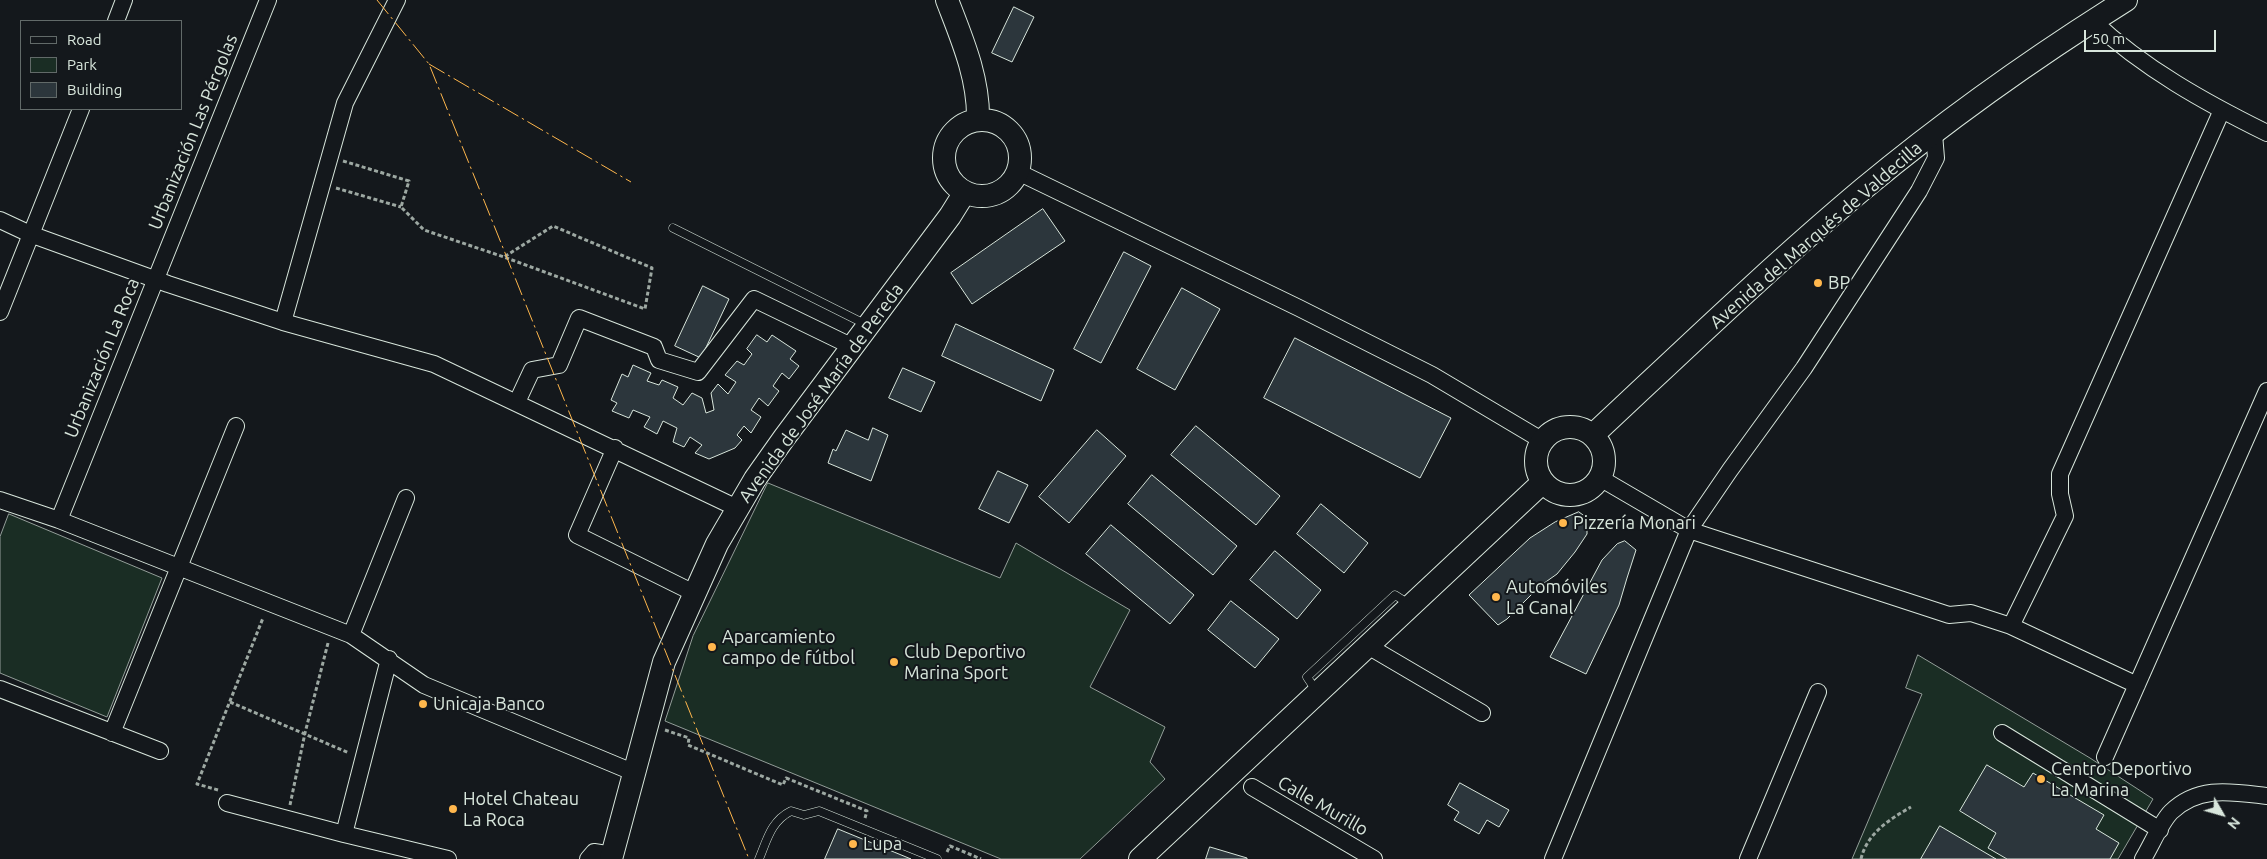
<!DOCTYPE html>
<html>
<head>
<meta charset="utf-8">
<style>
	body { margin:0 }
	#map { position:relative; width:2267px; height:859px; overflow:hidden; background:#14181c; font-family:Ubuntu,sans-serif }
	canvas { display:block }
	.legend { position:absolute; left:20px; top:20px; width:162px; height:90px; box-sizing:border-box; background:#14181c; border:1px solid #626a69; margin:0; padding:6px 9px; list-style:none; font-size:15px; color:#d8e6dc }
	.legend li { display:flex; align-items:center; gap:10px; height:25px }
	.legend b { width:25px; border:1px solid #626a69 }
	.north { position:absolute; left:2197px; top:789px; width:50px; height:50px; -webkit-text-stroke:4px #14181c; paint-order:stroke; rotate:128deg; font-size:14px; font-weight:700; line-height:20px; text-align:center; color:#d8e6dc }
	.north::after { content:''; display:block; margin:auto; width:18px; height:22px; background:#d8e6dc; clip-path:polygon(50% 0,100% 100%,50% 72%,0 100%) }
	.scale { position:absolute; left:2084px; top:30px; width:132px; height:22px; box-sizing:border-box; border:2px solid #d8e6dc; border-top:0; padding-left:6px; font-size:15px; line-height:18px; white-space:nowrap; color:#d8e6dc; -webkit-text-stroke:4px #14181c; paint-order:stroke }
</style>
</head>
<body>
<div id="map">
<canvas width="2267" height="859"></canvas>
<ul class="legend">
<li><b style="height:6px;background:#14181c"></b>Road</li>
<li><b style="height:14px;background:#1a2d24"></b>Park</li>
<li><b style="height:14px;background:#2c363c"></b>Building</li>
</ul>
<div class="north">N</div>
<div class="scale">50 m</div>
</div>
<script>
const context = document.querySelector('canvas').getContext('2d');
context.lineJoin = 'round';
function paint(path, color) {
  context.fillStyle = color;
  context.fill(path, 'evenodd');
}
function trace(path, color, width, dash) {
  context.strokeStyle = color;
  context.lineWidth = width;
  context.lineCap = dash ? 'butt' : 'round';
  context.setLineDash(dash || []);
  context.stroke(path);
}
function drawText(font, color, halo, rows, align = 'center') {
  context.font = font + ' Ubuntu,sans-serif';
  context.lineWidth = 4;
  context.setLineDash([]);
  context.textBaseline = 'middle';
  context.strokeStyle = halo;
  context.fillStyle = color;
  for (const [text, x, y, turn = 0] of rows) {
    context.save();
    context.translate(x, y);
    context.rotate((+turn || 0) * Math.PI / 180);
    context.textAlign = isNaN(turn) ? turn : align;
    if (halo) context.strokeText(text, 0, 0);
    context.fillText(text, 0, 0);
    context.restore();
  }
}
const green = new Path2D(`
	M768 483 1000 578 1016 543 1130 610 1090 687 1165 727 1150 762 1165 779 1080 859H1001L665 721 693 636Z
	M9 514 162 578 107 717 0 673V537Z
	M1918 655 2090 758 2153 799 2118 859H1852L1922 694 1906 688Z`);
paint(green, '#1a2d24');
trace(green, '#939e99', 1);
const building = new Path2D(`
	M1014 7 1034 17 1012 62 992 53Z
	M1043 209 1065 241 972 304 951 273Z
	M1124 252 1151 266 1101 363 1074 349Z
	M703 286 729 299 701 358 675 346Z
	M1182 288 1220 309 1175 390 1137 369Z
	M956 324 1054 370 1041 401 942 356Z
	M757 335 767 342 772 335 796 351 790 359 799 366 789 379 782 373 773 386 779 391 768 406 759 398 751 410 761 417 751 433 744 426 737 435 742 440 735 448 709 459 695 453 702 445 690 437 684 447 673 442 677 428 663 421 657 434 644 427 650 417 633 410 629 418 612 411 617 403 611 400 622 374 628 377 633 365 651 373 647 381 659 385 662 380 678 387 673 398 683 405 692 393 702 398 706 413 714 410 711 393 718 384 728 394 736 382 725 375 737 361 744 365 752 354 747 349Z
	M1295 338 1451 418 1420 478 1264 398Z
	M903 368 935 382 921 412 889 398Z
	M1196 426 1280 496 1256 525 1171 455Z
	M873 428 888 435 871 481 828 463 833 449 836 451 846 430 868 440Z
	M1097 430 1126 456 1069 523 1039 497Z
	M998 471 1028 485 1009 523 979 509Z
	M1152 475 1237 546 1213 575 1128 504Z
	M1321 504 1368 543 1344 573 1297 534Z
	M1579 512 1587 518V534L1575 552 1557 574 1540 586 1507 619 1498 625 1469 595 1530 538 1555 522Z
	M1111 525 1194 595 1170 624 1086 554Z
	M1625 541 1636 550 1627 578 1619 605 1586 674 1550 657 1602 560 1617 544Z
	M1275 551 1321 590 1297 619 1250 580Z
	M1231 601 1279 639 1255 668 1208 630Z
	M1987 765 2024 787 2033 773 2104 815 2096 829 2119 843 2110 859H2007L1988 848 1996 833 1960 811Z
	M1460 783 1509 810 1499 827 1487 820 1479 834 1454 820 1459 812 1448 805Z
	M1940 826 1996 859H1921Z
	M838 829 911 859H825Z
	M1210 847 1247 858V859H1206Z`);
paint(building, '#2c363c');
trace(building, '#d8e6dc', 1);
const lane = new Path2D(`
	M673 228 865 324
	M1317 692 1307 677 1395 595 1409 604
	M759 859C767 840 771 821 791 811L804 815 819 811 937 859`);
const street = new Path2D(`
	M116 21 124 0
	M2093 21C2143 68 2206 103 2267 133
	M1018 172 1299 308 1432 375 1543 441
	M0 220 30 234 168 284 283 322 434 364 737 508
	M0 312 81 109
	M283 322 345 103 397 0
	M517 402 532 370 559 365 579 318 654 347 659 360 698 372 754 299 853 347
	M615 448 577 535 694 593
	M1600 478 1689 530 1949 615 1971 613 2011 626 2137 685
	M0 500 59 520 351 635 424 685 635 773
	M59 520C129 347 197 173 268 0
	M2011 626 2065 516 2060 494V474L2222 110
	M351 635 406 498
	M1368 646 1482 713
	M389 659 344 834 448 859
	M0 689 160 751
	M112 733 236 426
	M2002 733 2160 830
	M2105 757 2267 391
	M1252 787 1374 859
	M227 803 344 834
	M588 859 594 852 613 855
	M1553 859 1689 530 1730 470 1804 368 1919 191 1936 158 1934 134
	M1748 859 1818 692
	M2143 859C2151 846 2161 822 2171 812 2199 785 2232 792 2267 796`);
const secondary = new Path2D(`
	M947 0C962 39 979 78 978 120
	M944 158a38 38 0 1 1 76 0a38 38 0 1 1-76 0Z
	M1536 461a34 34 0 1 1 68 0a34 34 0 1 1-68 0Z
	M1593 435C1682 352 1770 267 1863 189 1946 120 2035 57 2126 0
	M611 859 664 662 717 544 755 479 784 438 950 216 965 192
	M1140 859 1543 482`);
trace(lane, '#d8e6dc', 9);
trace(street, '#d8e6dc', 18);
trace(secondary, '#d8e6dc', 24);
trace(new Path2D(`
	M343 161 409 181 401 207 424 230 504 257 645 309 652 268 553 226 504 257
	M336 188 401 207
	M230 702 349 753
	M665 730 689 738 688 745 783 785 786 778 867 811 865 818
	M218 790 197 784 263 618
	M290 805 305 733 328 643
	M947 852 950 846 981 859
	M1861 859C1867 833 1890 819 1911 807`), '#9da8a2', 3, [4, 2.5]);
trace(lane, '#14181c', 8);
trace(street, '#14181c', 16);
trace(secondary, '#14181c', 22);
trace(new Path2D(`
	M377 0 429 64 749 859
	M429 64 631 182`), '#ffb74d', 1, [18, 4, 2.5, 4]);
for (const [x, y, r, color] of [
	[1818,283,5,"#ffb74d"],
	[1563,523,5,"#ffb74d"],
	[1496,597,5,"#ffb74d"],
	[712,647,5,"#ffb74d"],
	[894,662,5,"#ffb74d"],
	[423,704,5,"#ffb74d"],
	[2041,779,5,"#ffb74d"],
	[453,809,5,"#ffb74d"],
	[853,844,5,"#ffb74d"]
]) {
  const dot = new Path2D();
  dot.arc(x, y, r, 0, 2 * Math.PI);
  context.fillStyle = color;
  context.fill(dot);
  trace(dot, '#14181c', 2);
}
drawText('18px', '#d8e6dc', '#14181c', [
	["Urbanización Las Pérgolas",193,132,-68],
	["Avenida del Marqués de Valdecilla",1816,235,-41],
	["Urbanización La Roca",102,358,-68],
	["Avenida de José María de Pereda",821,393,-54],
	["Calle Murillo",1323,806,30]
]);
drawText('18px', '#d8e6dc', '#14181c', [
	["BP",1828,283],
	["Pizzería Monari",1573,523],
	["Automóviles",1506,587],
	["La Canal",1506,608],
	["Aparcamiento",722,637],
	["campo de fútbol",722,658],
	["Club Deportivo",904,652],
	["Marina Sport",904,673],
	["Unicaja Banco",433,704],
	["Centro Deportivo",2051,769],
	["La Marina",2051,790],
	["Hotel Chateau",463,799],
	["La Roca",463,820],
	["Lupa",863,844]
], 'left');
</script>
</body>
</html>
